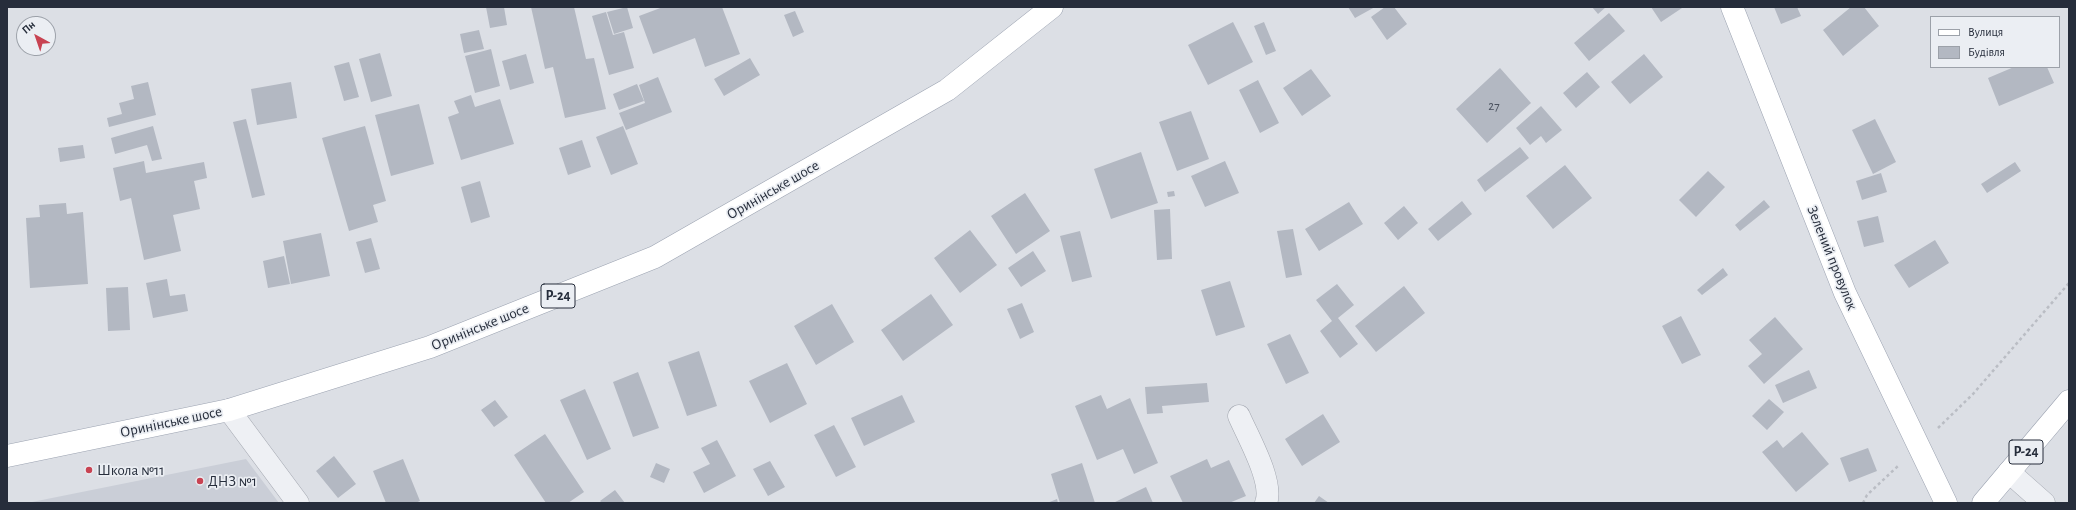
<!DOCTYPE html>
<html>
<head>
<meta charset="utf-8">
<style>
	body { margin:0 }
	#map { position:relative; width:2076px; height:510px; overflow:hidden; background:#dcdfe5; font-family:"Alegreya Sans",sans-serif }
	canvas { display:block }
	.frame { position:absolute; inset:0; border:8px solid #262d3b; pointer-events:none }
	.legend { position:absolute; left:1930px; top:16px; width:130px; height:52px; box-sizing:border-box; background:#ebeef3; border:1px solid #9ca1a9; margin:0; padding:5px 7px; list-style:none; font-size:12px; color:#262d3b }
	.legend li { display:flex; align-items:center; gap:8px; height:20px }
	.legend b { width:20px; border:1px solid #9ca1a9 }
	.north { position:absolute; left:16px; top:16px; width:40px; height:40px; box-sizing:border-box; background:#ebeef3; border:1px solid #9ca1a9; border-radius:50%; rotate:320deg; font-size:11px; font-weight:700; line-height:16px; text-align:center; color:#262d3b }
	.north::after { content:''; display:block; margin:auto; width:14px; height:18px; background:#c84352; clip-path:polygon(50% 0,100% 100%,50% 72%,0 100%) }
</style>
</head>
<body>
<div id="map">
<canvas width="2076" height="510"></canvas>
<div class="frame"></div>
<ul class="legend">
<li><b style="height:5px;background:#fff"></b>Вулиця</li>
<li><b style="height:11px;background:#b3b8c2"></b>Будівля</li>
</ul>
<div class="north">Пн</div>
</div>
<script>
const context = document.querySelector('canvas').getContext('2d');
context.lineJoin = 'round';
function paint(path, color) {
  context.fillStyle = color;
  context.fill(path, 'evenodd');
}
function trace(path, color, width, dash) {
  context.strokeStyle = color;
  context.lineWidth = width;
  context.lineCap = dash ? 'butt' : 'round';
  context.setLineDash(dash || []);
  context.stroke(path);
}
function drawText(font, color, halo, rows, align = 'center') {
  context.font = font + ' "Alegreya Sans",sans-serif';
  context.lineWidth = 3.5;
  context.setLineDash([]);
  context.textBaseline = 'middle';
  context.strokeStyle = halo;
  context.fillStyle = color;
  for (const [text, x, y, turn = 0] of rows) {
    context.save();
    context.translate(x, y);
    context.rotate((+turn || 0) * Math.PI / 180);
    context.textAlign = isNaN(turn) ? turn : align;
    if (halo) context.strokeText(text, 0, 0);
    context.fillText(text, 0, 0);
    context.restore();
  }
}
paint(new Path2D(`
	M246 459 279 503H27Z`), '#caced7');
paint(new Path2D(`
	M486 7H504L507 25 490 28Z
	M531 7H574L586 59 594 58 606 109 565 118 553 67 545 69Z
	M627 7 633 28 614 34 607 12Z
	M663 7H722L740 54 705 67 695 38 653 54 639 16Z
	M1348 7H1375L1355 18Z
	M1385 7H1394L1407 24 1387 40 1371 17Z
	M1592 7H1606L1598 14Z
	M1651 7H1681L1682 8 1661 22Z
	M1774 7H1797L1801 16 1781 24Z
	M1851 7H1864L1879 26 1843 56 1823 30Z
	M795 11 804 32 793 37 784 15Z
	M606 12 613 35 624 32 634 68 609 75 592 16Z
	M1609 13 1625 31 1589 61 1574 43Z
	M1233 22 1253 62 1208 85 1188 45Z
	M1264 22 1276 51 1266 55 1254 26Z
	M479 30 484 49 464 53 460 34Z
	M491 49 500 86 475 93 465 56Z
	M380 53 392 96 371 102 359 59Z
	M526 54 534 83 510 90 502 61Z
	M1644 54 1663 77 1630 104 1611 82Z
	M750 58 760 75 724 96 714 79Z
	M349 62 359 97 344 101 334 66Z
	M2014 67H2047L2054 83 1999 106 1988 78Z
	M1500 68 1531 103 1487 143 1456 109Z
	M1311 69 1331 96 1302 116 1283 88Z
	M1587 72 1600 87 1576 108 1563 93Z
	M658 77 672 112 626 130 619 113 645 103 639 85Z
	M1258 80 1279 123 1260 133 1239 90Z
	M148 82 156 115 109 127 107 118 122 114 119 103 134 99 131 86Z
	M291 82 297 118 257 125 251 89Z
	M637 84 644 101 619 110 613 94Z
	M471 95 475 107 500 99 514 144 461 160 448 117 459 113 454 101Z
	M419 104 434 164 391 176 375 115Z
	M1541 106 1562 130 1546 143 1541 136 1530 145 1516 128Z
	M1191 111 1209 159 1177 171 1159 122Z
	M246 119 265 195 252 198 233 122Z
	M1875 119 1896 162 1873 174 1852 130Z
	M153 126 162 159 152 161 147 145 115 154 111 138Z
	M365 126 386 201 373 205 378 222 349 231 322 138Z
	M623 126 638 164 611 175 596 137Z
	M582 140 591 167 568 175 559 148Z
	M83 145 85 158 60 162 58 148Z
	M1520 147 1529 158 1485 192 1477 180Z
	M1141 152 1158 203 1111 219 1094 169Z
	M144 161 146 173 204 162 207 178 194 181 200 209 173 215 181 251 144 260 131 198 120 201 113 168Z
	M1225 161 1239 193 1205 207 1191 176Z
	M2015 162 2021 171 1987 193 1981 184Z
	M1565 165 1592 198 1553 229 1526 196Z
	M1708 171 1725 187 1696 217 1679 200Z
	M1881 173 1887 192 1862 200 1856 181Z
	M480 181 490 217 471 223 461 187Z
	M1174 191 1175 196 1168 197 1167 192Z
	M1025 193 1050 231 1016 254 991 216Z
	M1764 200 1770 207 1740 231 1735 225Z
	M1462 201 1472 214 1438 241 1428 229Z
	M1349 202 1363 224 1319 251 1305 229Z
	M66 203 67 214 83 212 88 284 30 288 26 218 40 217 39 205Z
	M1404 206 1418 223 1398 240 1384 223Z
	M1170 209 1172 259 1157 260 1154 210Z
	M1878 216 1884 242 1864 247 1857 221Z
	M1293 229 1302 275 1286 278 1277 231Z
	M970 230 997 265 960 293 934 258Z
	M1080 231 1092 277 1072 282 1060 236Z
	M321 233 330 276 291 284 283 241Z
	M371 238 380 269 365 273 356 242Z
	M1935 240 1949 263 1909 288 1894 265Z
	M1033 251 1046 271 1021 287 1008 268Z
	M284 256 290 284 268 288 263 261Z
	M1723 268 1728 275 1702 295 1697 290Z
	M167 279 170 296 185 294 188 311 153 318 146 283Z
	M1230 281 1245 327 1216 336 1201 290Z
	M1337 284 1354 305 1338 318 1358 344 1340 358 1320 331 1332 321 1316 300Z
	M1404 286 1425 313 1376 352 1355 326Z
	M128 287 130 330 108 331 106 288Z
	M931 294 953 325 903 361 881 330Z
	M1022 303 1034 332 1020 339 1007 309Z
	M832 304 854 342 816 365 794 326Z
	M1681 316 1701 355 1682 364 1662 326Z
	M1775 317 1803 349 1764 384 1748 366 1762 354 1749 340Z
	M1290 334 1309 373 1286 384 1267 344Z
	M699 351 717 406 687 416 668 362Z
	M787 363 807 404 770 423 749 381Z
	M1809 370 1817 388 1783 403 1775 385Z
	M638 372 659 428 633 437 613 382Z
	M1207 383 1209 402 1162 406 1163 413 1147 414 1145 387Z
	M585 389 611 449 587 460 560 400Z
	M902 395 915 422 864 446 851 418Z
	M1101 395 1107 409 1130 398 1158 463 1134 474 1123 449 1097 460 1075 406Z
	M1769 399 1784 412 1767 430 1752 416Z
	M495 400 508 417 494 427 481 410Z
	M1323 414 1340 442 1302 466 1285 439Z
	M834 425 856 467 836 477 814 435Z
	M1802 432 1829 464 1796 492 1762 452 1777 440 1783 448Z
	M545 434 584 492 568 503H546L514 455Z
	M717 440 736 476 704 493 693 472 710 464 701 448Z
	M1868 448 1877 471 1849 482 1840 458Z
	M334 456 356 484 338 498 316 471Z
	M403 459 420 501 415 503H386L373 471Z
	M1207 459 1211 468 1229 460 1246 496 1229 503H1183L1170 476Z
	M770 461 785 487 768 496 753 469Z
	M656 463 670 469 664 483 650 477Z
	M1082 463 1095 503H1060L1051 474Z
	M1146 487 1153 503H1113Z
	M615 490 625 503H602L600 501Z
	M1319 496 1329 503H1314Z
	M1057 499 1058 503H1047Z`), '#b3b8c2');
const minor = new Path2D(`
	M229 410 298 503
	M1239 416C1248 437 1274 482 1266 503
	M2009 472 2044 503`);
const major = new Path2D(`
	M1732 7 1845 293 1946 503
	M7 456 229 410 430 347 655 257 947 90 1052 7
	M1983 503 2069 401`);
trace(minor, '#a2a6af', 23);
trace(major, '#9ca3b1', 23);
trace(new Path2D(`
	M1938 428 1973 394 2069 283
	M1863 503 1867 495 1898 466`), '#babdc4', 2.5, [3, 3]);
trace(minor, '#eef0f4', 22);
trace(major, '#fff', 22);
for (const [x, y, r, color] of [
	[89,470,4,"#c84352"],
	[200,481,4,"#c84352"]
]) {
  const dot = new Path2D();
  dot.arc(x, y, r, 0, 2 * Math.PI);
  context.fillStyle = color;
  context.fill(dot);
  trace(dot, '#ebeef3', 1.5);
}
drawText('13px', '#49505d', null, [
	["27",1494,106]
]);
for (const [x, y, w] of [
	[558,296,34],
	[2026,452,34]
]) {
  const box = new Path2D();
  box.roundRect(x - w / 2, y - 12, w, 24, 3);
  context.fillStyle = '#ebeef3';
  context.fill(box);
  trace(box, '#262d3b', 1);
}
drawText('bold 14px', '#262d3b', null, [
	["Р-24",558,296],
	["Р-24",2026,452]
]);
drawText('15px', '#262d3b', '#ebeef3', [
	["Оринінське шосе",773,190,-30],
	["Зелений провулок",1832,258,68],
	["Оринінське шосе",480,327,-22],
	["Оринінське шосе",171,422,-12]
]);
drawText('15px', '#262d3b', '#ebeef3', [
	["Школа №11",97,470],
	["ДНЗ №1",208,481]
], 'left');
</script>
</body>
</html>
